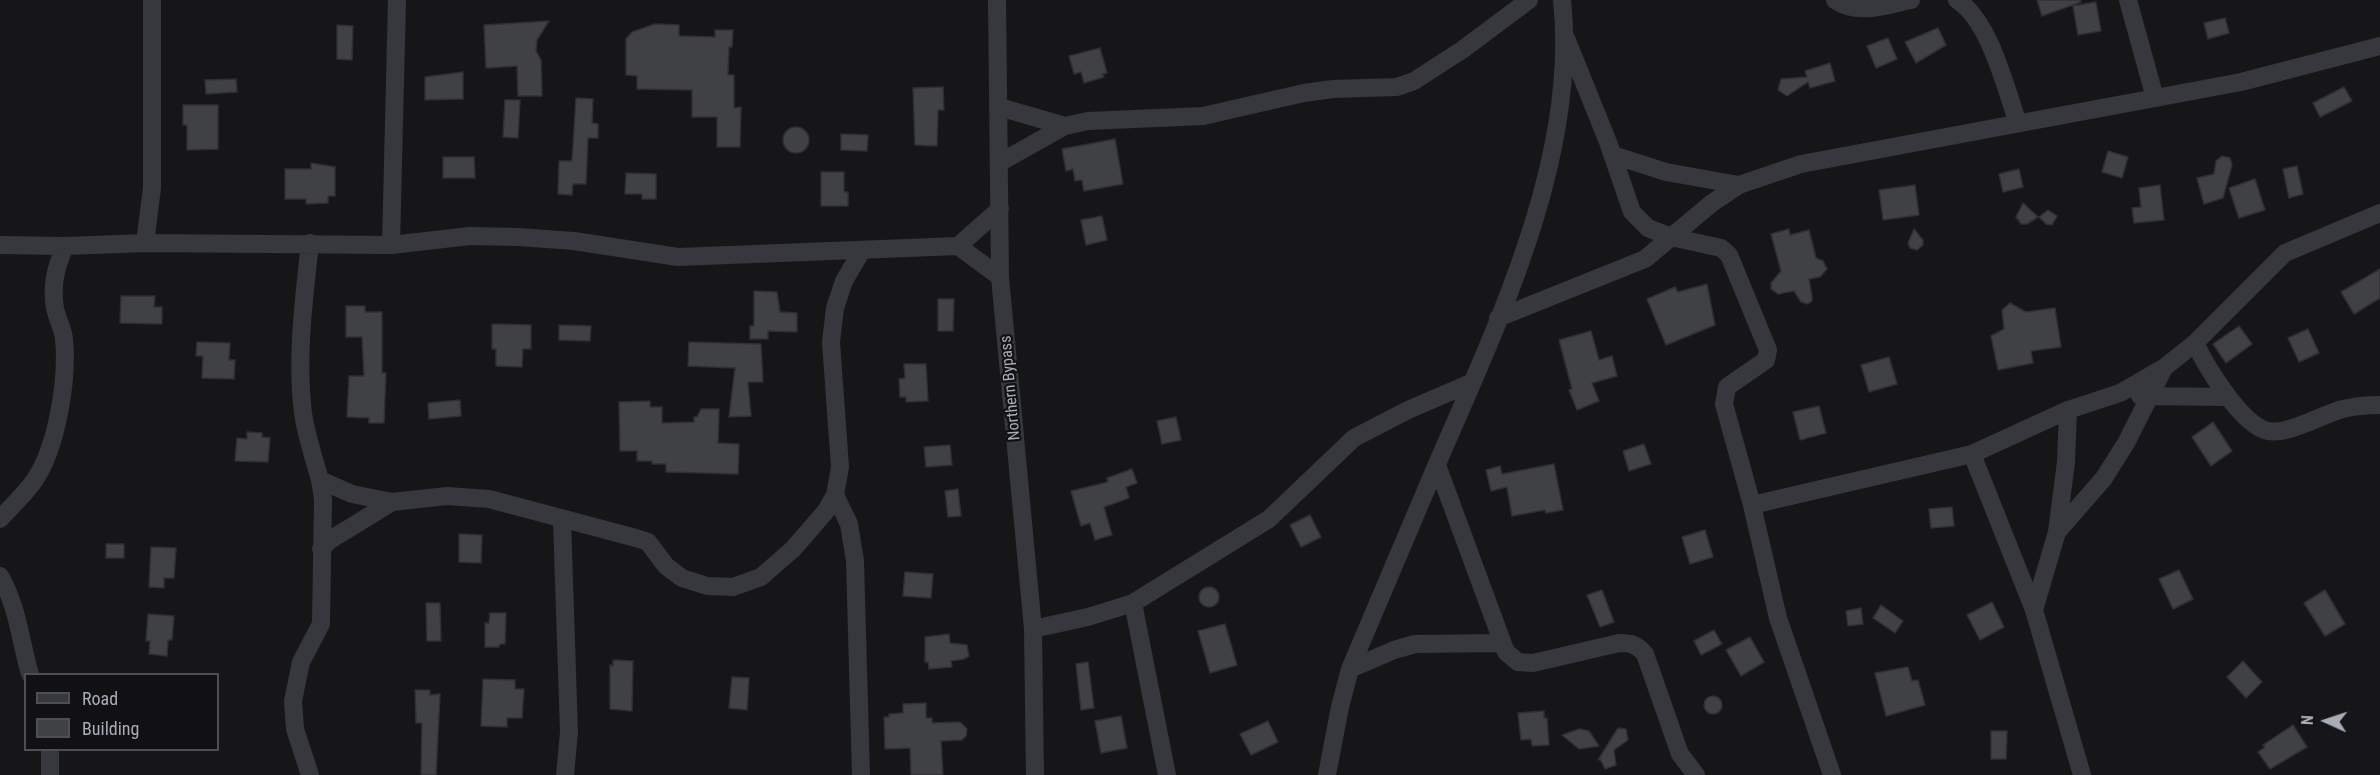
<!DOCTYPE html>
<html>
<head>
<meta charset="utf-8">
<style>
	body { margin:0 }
	#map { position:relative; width:2380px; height:775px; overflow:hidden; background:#161618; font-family:"Roboto Condensed",sans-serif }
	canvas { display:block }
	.legend { position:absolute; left:24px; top:673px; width:195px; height:78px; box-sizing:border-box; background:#111113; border:2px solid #4d4f55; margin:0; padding:8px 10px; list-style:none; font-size:18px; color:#a8adb8 }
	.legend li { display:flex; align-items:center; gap:12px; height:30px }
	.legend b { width:30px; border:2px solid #4d4f55 }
	.north { position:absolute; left:2296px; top:691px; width:60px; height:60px; -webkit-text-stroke:4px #111113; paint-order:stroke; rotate:273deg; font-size:16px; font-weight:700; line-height:24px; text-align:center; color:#a8adb8 }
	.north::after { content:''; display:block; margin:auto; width:21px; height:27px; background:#a8adb8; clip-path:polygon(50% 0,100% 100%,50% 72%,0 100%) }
</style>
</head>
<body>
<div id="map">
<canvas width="2380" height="775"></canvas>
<ul class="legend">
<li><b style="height:8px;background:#37383d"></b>Road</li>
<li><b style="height:16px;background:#404145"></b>Building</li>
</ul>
<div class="north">N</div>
</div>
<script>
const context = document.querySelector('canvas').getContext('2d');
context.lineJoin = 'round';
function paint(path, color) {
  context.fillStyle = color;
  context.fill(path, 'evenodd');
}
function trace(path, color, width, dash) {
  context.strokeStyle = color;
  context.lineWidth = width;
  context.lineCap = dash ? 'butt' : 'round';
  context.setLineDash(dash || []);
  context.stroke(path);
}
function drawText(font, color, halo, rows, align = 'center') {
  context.font = font + ' "Roboto Condensed",sans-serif';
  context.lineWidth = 4.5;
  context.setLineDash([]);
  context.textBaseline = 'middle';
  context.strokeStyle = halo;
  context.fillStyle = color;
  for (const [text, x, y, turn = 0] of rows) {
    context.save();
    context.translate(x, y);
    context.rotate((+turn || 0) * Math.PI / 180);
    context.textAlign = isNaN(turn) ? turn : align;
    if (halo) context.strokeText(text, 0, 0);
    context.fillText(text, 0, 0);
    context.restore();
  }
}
const building = new Path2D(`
	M2037 0H2080L2081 2 2042 16Z
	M2096 2 2101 31 2078 35 2073 6Z
	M2225 18 2229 33 2208 39 2204 23Z
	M549 21 537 40 536 51 541 60 542 96H518L517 66 486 68 484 25Z
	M655 24 679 25V36L715 37V30H733L732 47H729L728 75H734V108L741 107 740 147H717V117H692V90L637 89V76L626 75V39L632 32Z
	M337 25 353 26 352 60 337 59Z
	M1938 28 1946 45 1916 63 1905 42Z
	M1888 38 1897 59 1876 68 1867 46Z
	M1100 48 1107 73 1102 74 1104 77 1084 83 1081 72 1074 74 1069 56Z
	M1830 63 1835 81 1810 88 1808 82 1787 96 1778 90 1781 79 1807 77 1805 71Z
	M463 72V99L425 100V77Z
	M236 79 237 92 206 94 205 80Z
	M943 87 944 110H938L937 146 915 145 913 88Z
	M2344 87 2352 101 2320 117 2313 103Z
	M576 98 593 99 592 123 598 124V138H588L586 184H573L572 195 558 194 559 161H572Z
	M505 100H520L518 138 503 137Z
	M183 105H218V149L187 150V125H183Z
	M783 140a13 13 0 1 1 26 0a13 13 0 1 1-26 0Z
	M841 134 868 135 867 151 841 150Z
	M1115 139 1123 184 1084 191 1082 180 1075 181 1073 169 1066 171 1062 149Z
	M2108 151 2128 157 2122 178 2102 172Z
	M2222 156 2230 158 2232 165 2223 198 2204 204 2197 178 2214 174 2216 161Z
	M443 157H474L475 178H443Z
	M311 163 335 167V196H328V203L306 204V199H285V169H311Z
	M2297 166 2303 194 2289 198 2283 169Z
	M2019 169 2023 187 2003 192 1999 174Z
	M821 172H844V192H848V206H821Z
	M626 173 656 174V199H642V194H625Z
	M2255 179 2265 210 2239 218 2229 188Z
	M1915 185 1919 215 1883 220 1879 190Z
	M2160 185 2164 220 2134 223 2132 208 2141 207 2139 188Z
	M2023 203 2038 217 2027 224H2021L2016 217Z
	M2048 210 2057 216 2052 225 2046 224 2039 217Z
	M1102 216 1107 240 1086 245 1081 220Z
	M1789 229 1790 235 1809 230 1816 258 1823 261 1827 269 1820 277 1809 279 1812 296V301L1808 304 1801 302 1794 291 1778 294 1771 289V283L1781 271 1771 234Z
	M1914 229 1923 240V245L1917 250 1910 248 1908 243Z
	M2380 269V298L2354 314 2341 292Z
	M1707 284 1715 325 1666 345 1647 299 1675 287 1678 292Z
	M754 291 777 292 780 312 797 313V332L768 331V339H750V326H754Z
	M121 296H155L154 307H162V324L120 323Z
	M938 299H954L953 331H938Z
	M2010 303 2026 312 2055 308 2061 347 2031 351 2033 363 1998 370 1991 336 2004 329 2002 310Z
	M346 306H365V312H382V373H386L384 423H369V418L347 417 349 376H364L362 337H346Z
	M492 324 531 325V349H523L522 367 496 366V349H492Z
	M559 325 591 326 590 341 559 340Z
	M2239 326 2252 344 2226 363 2213 344Z
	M2308 329 2319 353 2299 362 2288 338Z
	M1591 331 1599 360 1612 356 1617 376 1592 383 1599 401 1577 410 1569 390 1572 389 1559 340Z
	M197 342 230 343 229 360H235L234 379 202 378 203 356H196Z
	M689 342 761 344 763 382H748L751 416 729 417 735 368 688 366Z
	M1889 357 1897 384 1869 392 1861 365Z
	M904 364H926L928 401 906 402V397H900L899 379 905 378Z
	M460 400 461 416 429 419 428 403Z
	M650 401V407H662V423L694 422V417H697L701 409H719L718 443 739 444 738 474 666 472V464H652V461H637V451H620L619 402Z
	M1819 406 1826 433 1800 440 1793 412Z
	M1176 417 1181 440 1162 444 1157 421Z
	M2213 422 2232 451 2211 466 2192 437Z
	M247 432 262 433V437L270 438 268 462 235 461 237 438 247 439Z
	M1644 444 1651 464 1629 471 1623 451Z
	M950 445 952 465 926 467 924 447Z
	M1554 464 1563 510 1546 513 1545 510 1512 516 1507 487 1491 491 1486 470 1500 466 1502 474Z
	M1132 469 1137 483 1126 487 1129 498 1104 507 1112 535 1095 540 1090 523 1081 526 1071 491 1108 482 1107 478Z
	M958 489 961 516 948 517 945 491Z
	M1952 507 1954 526 1931 528 1929 509Z
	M1310 515 1321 537 1301 547 1290 525Z
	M1705 530 1713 557 1690 564 1682 537Z
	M459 534 482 535 481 563 459 562Z
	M106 544H124V558H106Z
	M151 547 176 548 174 578H164V588L149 587Z
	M2179 570 2193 599 2173 609 2159 579Z
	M905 572 933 574 931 598 903 596Z
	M1199 597a10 10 0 1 1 20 0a10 10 0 1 1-20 0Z
	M1602 590 1614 622 1600 627 1587 595Z
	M2325 590 2345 624 2325 636 2304 603Z
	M1992 602 2004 627 1980 640 1967 615Z
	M426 603H440L441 641H427Z
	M1881 605 1903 621 1895 633 1873 618Z
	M1861 608 1863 624 1848 626 1846 611Z
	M490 613H506L505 644H500L499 647H485V623H489Z
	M148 614 174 616 172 640H168L167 656 149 654 150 641H146Z
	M1225 624 1237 665 1210 673 1198 631Z
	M1714 630 1722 644 1701 655 1694 641Z
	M949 634 950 643 967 645 969 656 964 659 951 661 952 667 929 669 928 662H925V637Z
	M1750 637 1764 662 1741 676 1726 650Z
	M613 660 633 661 632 711 610 709V665L613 666Z
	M2243 661 2262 682 2246 698 2227 677Z
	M1088 662 1094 708 1081 710 1076 664Z
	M1908 667 1912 681 1918 680 1925 705 1886 716 1875 673Z
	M732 677 749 678 747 710 729 708Z
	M483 679 515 680V689H524L522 718H507V727L481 726Z
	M415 690H430V695L440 694 436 775H421L422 723H416Z
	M1704 705a9 9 0 1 1 18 0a9 9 0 1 1-18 0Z
	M926 703V718H932V723L960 722 967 729 966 736 962 740 941 741 943 775H911L910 748 885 749 884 717H889V714L903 713V704Z
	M1544 711V718H1547L1549 745 1532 746 1531 739 1521 740 1518 713Z
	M1121 716 1127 748 1101 753 1095 721Z
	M1268 721 1278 742 1251 755 1240 734Z
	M2293 725 2307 747 2270 769 2258 752 2265 747 2263 745Z
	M1618 728 1626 729 1628 740 1614 750 1616 765 1605 769 1600 759 1598 760Z
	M1579 729 1589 731 1599 746 1579 749 1562 735Z
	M1991 731H2007L2006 759H1991Z`);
paint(building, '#404145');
trace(building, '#303034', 1.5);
trace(new Path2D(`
	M997 0 1000 277 1033 629 1035 775
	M1835 0C1858 16 1886 5 1911 0
	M1957 0C1990 21 2005 87 2018 123
	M2128 0 2155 98
	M1566 38 1608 142 1632 212 1648 228 1671 237 1721 248 1729 255 1768 350 1766 360 1727 387 1724 404 1752 505 1778 618 1832 775
	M999 107 1065 126
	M1613 155 1666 172 1739 185
	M999 163 1065 126 1088 121 1203 116 1304 93 1333 89 1397 87 1414 81 1462 50 1529 0
	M145 243 152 188V0
	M310 243C304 299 296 357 303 413 306 435 314 458 320 480L352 494 392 502 447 496 489 499 636 538 648 542 666 566 682 578 707 586 733 587 761 577 793 549 826 511 835 495 840 467 831 342 835 308 844 281 861 252
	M0 245 65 246
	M391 245 397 0
	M958 246 1000 209
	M1498 318 1645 259 1712 203 1739 185 1801 164 2241 82 2380 46
	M2195 343C2206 366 2241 425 2268 431 2288 435 2323 414 2343 409 2355 406 2368 405 2380 405
	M2140 396 2228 397
	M1972 454 2034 610 2082 775
	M1437 465 1506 652 1518 662 1533 663 1619 643C1632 643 1637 645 1645 654L1680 754 1696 775
	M835 495 849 524 855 561 861 775
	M1752 505 1972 454 2068 410 2120 393 2165 367 2195 343 2285 253 2380 213
	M0 519C11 507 24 495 34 481 57 448 68 379 64 339 63 328 57 319 55 308 51 285 56 267 65 246L145 243 391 245 470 236 518 237 574 241 678 257 958 246 1000 277
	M562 520 569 732 565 775
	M2057 532 2104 478 2126 443 2164 368
	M321 549 330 540 392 502
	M0 576C18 607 20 640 30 674
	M1133 603 1167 775
	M2034 610 2057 532 2066 462 2068 410
	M1033 629 1088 617 1133 603 1269 519 1354 438 1408 410 1473 382
	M1350 669 1394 650 1415 644 1502 643
	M50 750V775
	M310 775 295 729 293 701 301 662 321 624 323 499 320 480
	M1327 775 1340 707 1350 669C1379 600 1408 532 1437 464 1498 323 1579 156 1562 0`), '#37383d', 18);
drawText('16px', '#a8adb8', '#111113', [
	["Northern Bypass",1011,388,-95]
]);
</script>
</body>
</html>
